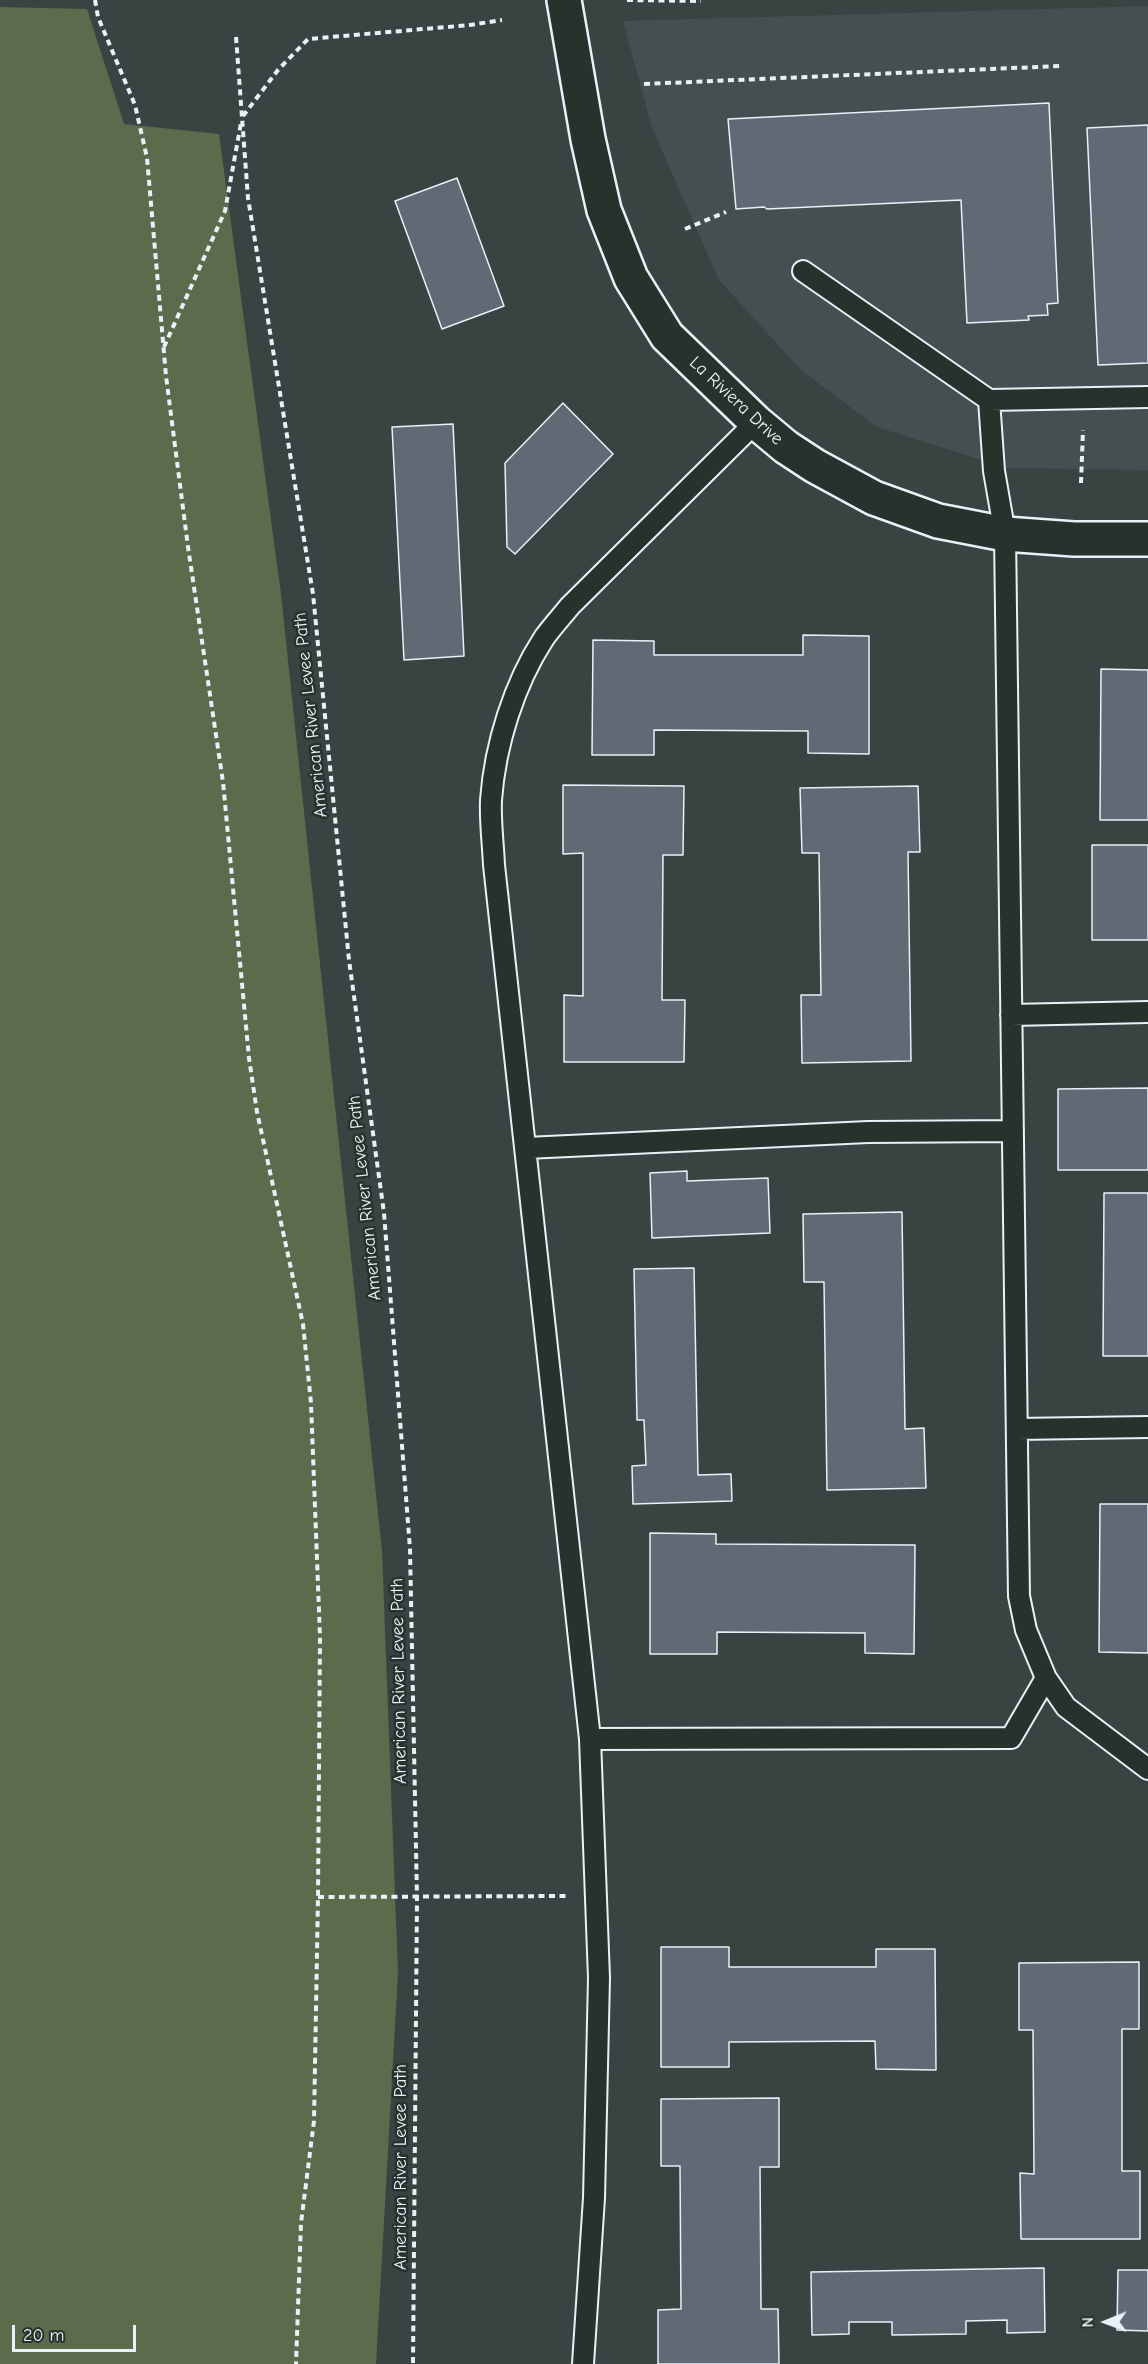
<!DOCTYPE html>
<html>
<head>
<meta charset="utf-8">
<style>
	body { margin:0 }
	#map { position:relative; width:1148px; height:2364px; overflow:hidden; background:#384442; font-family:"Comic Neue",sans-serif }
	canvas { display:block }
	.north { position:absolute; left:1076px; top:2292px; width:60px; height:60px; -webkit-text-stroke:4px #26332d; paint-order:stroke; rotate:269deg; font-size:16px; font-weight:700; line-height:24px; text-align:center; color:#e8f1f8 }
	.north::after { content:''; display:block; margin:auto; width:21px; height:27px; background:#e8f1f8; clip-path:polygon(50% 0,100% 100%,50% 72%,0 100%) }
	.scale { position:absolute; left:12px; top:2325px; width:124px; height:27px; box-sizing:border-box; border:3px solid #e8f1f8; border-top:0; padding-left:8px; font-size:18px; line-height:21px; white-space:nowrap; color:#e8f1f8; -webkit-text-stroke:4px #26332d; paint-order:stroke }
</style>
</head>
<body>
<div id="map">
<canvas width="1148" height="2364"></canvas>
<div class="north">N</div>
<div class="scale">20 m</div>
</div>
<script>
const context = document.querySelector('canvas').getContext('2d');
context.lineJoin = 'round';
function paint(path, color) {
  context.fillStyle = color;
  context.fill(path, 'evenodd');
}
function trace(path, color, width, dash) {
  context.strokeStyle = color;
  context.lineWidth = width;
  context.lineCap = dash ? 'butt' : 'round';
  context.setLineDash(dash || []);
  context.stroke(path);
}
function drawText(font, color, halo, rows, align = 'center') {
  context.font = font + ' "Comic Neue",sans-serif';
  context.lineWidth = 5;
  context.setLineDash([]);
  context.textBaseline = 'middle';
  context.strokeStyle = halo;
  context.fillStyle = color;
  for (const [text, x, y, turn = 0] of rows) {
    context.save();
    context.translate(x, y);
    context.rotate((+turn || 0) * Math.PI / 180);
    context.textAlign = isNaN(turn) ? turn : align;
    if (halo) context.strokeText(text, 0, 0);
    context.fillText(text, 0, 0);
    context.restore();
  }
}
paint(new Path2D(`
	M1148 6V470L1007 468 877 427 801 370 719 280 652 128 623 21Z`), '#444f51');
paint(new Path2D(`
	M0 7 87 9 124 124 219 134 281 594 382 1551 398 1973 376 2364H0Z`), '#5d6a4b');
const building = new Path2D(`
	M1049 103 1058 303 1047 304 1048 315 1028 316 1029 320 967 323 961 200 767 209 764 207 736 209 728 119Z
	M1148 125V363L1098 365 1087 128Z
	M457 178 504 306 442 329 395 201Z
	M563 403 613 454 515 554 507 547 505 463Z
	M453 424 464 656 404 660 392 427Z
	M803 635 869 636V754L808 753V731L654 730V755H592L593 640 654 641V655H803Z
	M1101 669 1148 670V820H1100Z
	M563 785 684 786 683 855H663L662 1000H685L684 1062H564V995L583 996V853L563 854Z
	M918 786 920 852H908L911 1061 802 1063 801 995H821L819 853H802L800 788Z
	M1092 845H1148V940H1092Z
	M1148 1088V1170H1058V1089Z
	M687 1171V1181L768 1178 770 1233 652 1238 650 1173Z
	M1104 1193H1148V1356H1103Z
	M902 1212 905 1429 924 1428 926 1488 827 1490 824 1282H804L803 1214Z
	M694 1268 698 1475 731 1474 732 1501 633 1504 632 1466 646 1465 644 1420H637L634 1269Z
	M1100 1504H1148V1653L1099 1652Z
	M650 1533 716 1534V1544L915 1545 914 1654 865 1653V1633L717 1632V1654H650Z
	M661 1947H729V1967H876V1949H935L936 2070 876 2069 875 2041 729 2042V2067H661Z
	M1139 1962V2029H1122V2171H1140V2239H1021L1020 2173 1034 2174 1033 2030H1019V1963Z
	M779 2098V2167H760L761 2309H778L779 2364H658V2310L681 2309 680 2166H661V2099Z
	M1044 2268 1045 2332 1007 2333V2320L966 2321V2334L892 2335V2322H849V2334L812 2335 811 2272Z
	M1118 2270H1148V2331L1117 2330Z`);
paint(building, '#616a74');
trace(building, '#e8f1f8', 1.5);
const lane = new Path2D(`
	M803 271 989 400 1148 397
	M989 400 994 471 1005 534 1019 1596 1026 1630 1046 1678 1066 1707 1148 1769
	M1011 1015 1148 1012
	M526 1148 868 1132 1013 1131
	M1017 1429 1148 1427
	M590 1739 1011 1738 1046 1678
	M583 2364 594 2198 599 1978 590 1739 494 865C493 843 490 821 491 800 495 745 514 684 544 638 552 627 562 616 570 606L756 422`);
const secondary = new Path2D(`
	M564 0 588 139 604 210 631 278 667 336 756 422 786 447 815 466 874 498 938 521 1005 534 1074 539H1148`);
trace(lane, '#e8f1f8', 24);
trace(secondary, '#e8f1f8', 38);
trace(new Path2D(`
	M95 0 98 17 135 105 147 158 166 376 188 547 223 782 249 1058 257 1112 303 1324 311 1403 320 1637 318 1897 314 2121 301 2223 296 2364
	M627 0 701 1
	M236 37 248 198 313 594 349 960 384 1213 410 1549 417 1898 413 2364
	M644 84 1060 66
	M243 116 278 70 308 39 470 25 502 20
	M685 229 726 212
	M164 347 225 211 241 123
	M1081 483 1083 430
	M318 1897 566 1896`), '#e8f1f8', 4, [6, 4.5]);
trace(lane, '#26332d', 20);
trace(secondary, '#26332d', 33);
drawText('18px', '#e8f1f8', '#26332d', [
	["La Riviera Drive",736,401,43],
	["American River Levee Path",311,715,-96],
	["American River Levee Path",365,1198,-96],
	["American River Levee Path",399,1681,-91],
	["American River Levee Path",401,2167,-90]
]);
</script>
</body>
</html>
